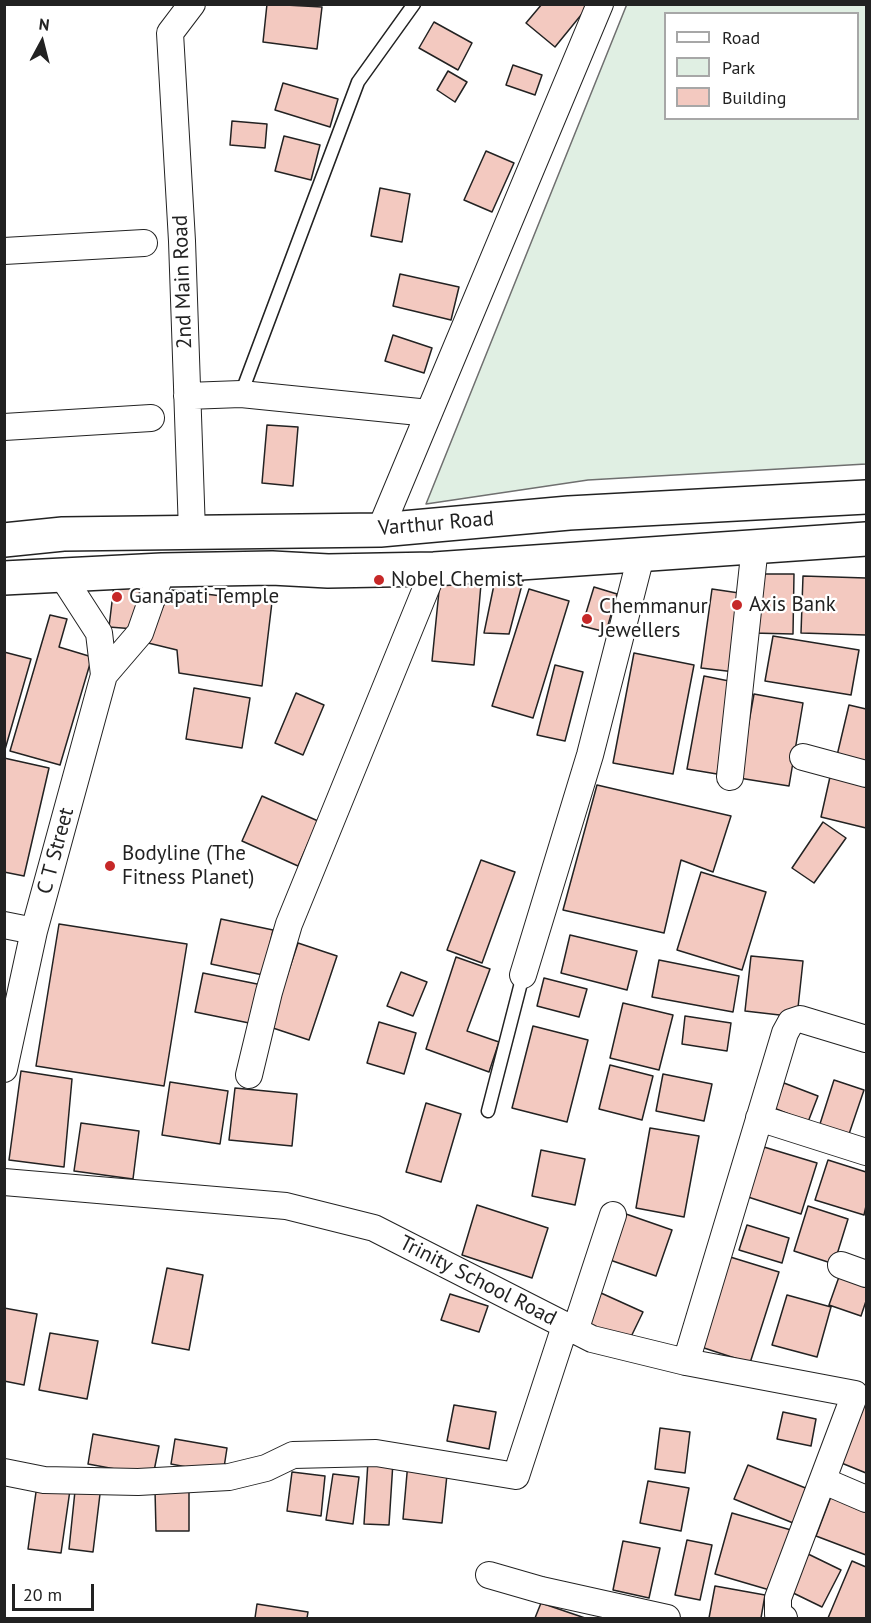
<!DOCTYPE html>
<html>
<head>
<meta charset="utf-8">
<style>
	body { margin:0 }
	#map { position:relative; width:871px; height:1623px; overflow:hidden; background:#fff; font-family:"PT Sans",sans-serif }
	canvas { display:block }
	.frame { position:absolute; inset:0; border:6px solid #222; pointer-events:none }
	.legend { position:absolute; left:664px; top:12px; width:195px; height:108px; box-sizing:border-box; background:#fff; border:2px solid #a7a7a7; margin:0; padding:8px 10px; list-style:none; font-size:18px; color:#222 }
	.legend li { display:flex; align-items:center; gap:12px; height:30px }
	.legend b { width:30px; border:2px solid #a7a7a7 }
	.north { position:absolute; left:12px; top:12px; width:60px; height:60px; -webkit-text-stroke:4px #fff; paint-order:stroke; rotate:7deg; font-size:16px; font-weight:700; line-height:24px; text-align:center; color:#222 }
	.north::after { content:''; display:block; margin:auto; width:21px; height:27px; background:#222; clip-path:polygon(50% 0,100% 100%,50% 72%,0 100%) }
	.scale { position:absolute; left:12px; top:1584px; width:82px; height:27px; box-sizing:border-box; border:3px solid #222; border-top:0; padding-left:8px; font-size:18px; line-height:21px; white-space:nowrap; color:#222; -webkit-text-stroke:4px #fff; paint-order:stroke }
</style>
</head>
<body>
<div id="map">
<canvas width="871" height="1623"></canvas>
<div class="frame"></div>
<ul class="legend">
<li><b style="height:8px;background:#fff"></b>Road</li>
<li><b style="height:16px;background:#e0efe3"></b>Park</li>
<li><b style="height:16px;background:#f3c9c0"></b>Building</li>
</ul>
<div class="north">N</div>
<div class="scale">20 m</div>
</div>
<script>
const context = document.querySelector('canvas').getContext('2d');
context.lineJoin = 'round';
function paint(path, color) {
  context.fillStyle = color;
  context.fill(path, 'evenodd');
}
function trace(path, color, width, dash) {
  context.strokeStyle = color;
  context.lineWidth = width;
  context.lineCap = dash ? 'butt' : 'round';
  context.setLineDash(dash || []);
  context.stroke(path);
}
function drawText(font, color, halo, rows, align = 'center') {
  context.font = font + ' "PT Sans",sans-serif';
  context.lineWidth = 4.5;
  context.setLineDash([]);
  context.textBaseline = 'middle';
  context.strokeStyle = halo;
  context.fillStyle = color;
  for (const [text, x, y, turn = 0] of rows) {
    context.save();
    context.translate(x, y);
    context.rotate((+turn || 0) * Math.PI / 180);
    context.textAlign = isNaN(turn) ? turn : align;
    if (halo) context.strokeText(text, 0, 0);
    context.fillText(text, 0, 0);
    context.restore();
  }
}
const green = new Path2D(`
	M627 4 866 5V464L588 480 426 504ZM666 14H858V118H666Z`);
paint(green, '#e0efe3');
trace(green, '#6f6f6f', 1.5);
const building = new Path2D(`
	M267 4 322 7 317 49 263 42Z
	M542 4H590L555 47 526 23Z
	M434 22 472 43 458 70 419 48Z
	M513 65 542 75 535 95 506 85Z
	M448 71 467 82 455 102 437 90Z
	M283 83 338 99 330 127 275 110Z
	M232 121 267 124 265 148 230 145Z
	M284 136 320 145 311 180 275 171Z
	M486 151 514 163 492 212 464 200Z
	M380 188 410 194 402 242 371 236Z
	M400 274 459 287 451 320 393 306Z
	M393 335 432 348 424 373 385 361Z
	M267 425 298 427 293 486 262 483Z
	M753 574H794L793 634 752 633Z
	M803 576 866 578V635L801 633Z
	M524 577 509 634 484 633 495 580Z
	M440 581 481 584 474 665 432 661Z
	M114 585 140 588 135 629 109 627Z
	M594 587 617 594 606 632 582 626Z
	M529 589 569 601 533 718 492 706Z
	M712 589 746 594 735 672 701 668Z
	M172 590 272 602 262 686 179 673 177 650 144 642Z
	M50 615 67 619 59 647 92 657 60 765 10 751Z
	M773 636 859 650 851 695 765 681Z
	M4 652 31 659 4 753Z
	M634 653 694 665 673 774 613 763Z
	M555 665 583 672 565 741 537 735Z
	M704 676 734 682 717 774 687 769Z
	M194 688 250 698 242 748 186 739Z
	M296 693 324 705 303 755 275 743Z
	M754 694 803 703 789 786 739 778Z
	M849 705 866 709V771L835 764Z
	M4 758 49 768 24 876 4 872Z
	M832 768 866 778V828L821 817Z
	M597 785 731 816 713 872 681 860 664 933 563 910Z
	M262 796 318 821 298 866 242 841Z
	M823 822 846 838 814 883 792 868Z
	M481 860 515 872 482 963 447 950Z
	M701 872 766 892 742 970 677 950Z
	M221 919 273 930 263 975 211 964Z
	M59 924 187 944 164 1086 36 1066Z
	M570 935 637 951 627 990 561 973Z
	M298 943 337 956 309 1040 270 1027Z
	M751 956 803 961 797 1017 745 1011Z
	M456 957 490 969 467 1031 499 1042 489 1072 426 1049Z
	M659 960 739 976 733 1012 652 997Z
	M401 972 427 982 413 1016 387 1006Z
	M203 973 262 985 254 1024 195 1012Z
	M544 978 587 989 579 1017 537 1006Z
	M623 1003 673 1015 659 1070 610 1058Z
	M685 1016 731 1023 727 1051 682 1044Z
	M379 1022 416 1033 404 1074 367 1063Z
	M533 1026 588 1040 567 1122 512 1108Z
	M610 1065 653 1076 642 1120 599 1109Z
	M21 1071 72 1079 64 1167 9 1160Z
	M663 1074 712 1084 704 1121 656 1111Z
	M834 1080 864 1090 848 1137 819 1127Z
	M170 1082 228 1091 220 1144 162 1135Z
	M784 1083 818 1096 808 1122 774 1108Z
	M235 1088 297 1094 292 1146 229 1140Z
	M426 1103 461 1114 441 1182 406 1172Z
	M81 1123 139 1131 133 1179 74 1171Z
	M650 1128 699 1136 684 1217 636 1208Z
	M764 1147 817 1163 801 1214 748 1197Z
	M541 1150 585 1159 575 1205 532 1196Z
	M828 1160 866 1172V1206L864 1215 815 1200Z
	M477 1205 548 1228 532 1278 462 1255Z
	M808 1206 848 1219 834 1264 794 1251Z
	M626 1214 672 1230 656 1276 610 1260Z
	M747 1225 789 1238 782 1263 739 1250Z
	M727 1256 779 1272 750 1363 698 1346Z
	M167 1268 203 1275 189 1350 152 1343Z
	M840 1274 866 1283V1301L861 1316 829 1305Z
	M601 1293 643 1312 628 1343 587 1324Z
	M450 1294 488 1306 479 1332 441 1320Z
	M787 1295 831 1307 817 1357 772 1345Z
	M4 1308 37 1314 24 1385 4 1381Z
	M50 1333 98 1341 87 1399 39 1390Z
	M865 1400 866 1401V1473L839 1462Z
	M454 1405 496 1412 489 1449 447 1441Z
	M783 1412 816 1419 811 1446 777 1439Z
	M660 1428 690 1432 685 1473 655 1469Z
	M93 1434 159 1446 153 1476 88 1464Z
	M175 1439 227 1448 223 1474 171 1464Z
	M368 1461 393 1462 389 1525 364 1524Z
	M408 1462 448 1465 442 1523 403 1519Z
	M748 1465 813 1491 798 1525 734 1499Z
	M292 1472 325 1476 321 1516 287 1511Z
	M333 1474 359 1477 353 1524 326 1520Z
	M648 1481 689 1488 681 1531 640 1523Z
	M37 1485 70 1490 61 1553 28 1549Z
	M155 1490H189V1531H156Z
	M75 1491 100 1494 93 1552 69 1549Z
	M832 1494 866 1507V1555L816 1536Z
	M732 1513 791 1530 773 1591 715 1574Z
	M687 1540 712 1545 700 1600 675 1595Z
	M623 1541 660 1548 649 1598 613 1590Z
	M804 1552 841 1570 822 1607 785 1589Z
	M852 1561 866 1567V1618H828Z
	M715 1586 765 1595 761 1618H709Z
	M541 1603 585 1618H535Z
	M257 1604 308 1612 307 1618H255Z`);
paint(building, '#f3c9c0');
trace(building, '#222', 1.5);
const lane = new Path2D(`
	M241 394 358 82 414 4
	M488 1111 523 975`);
const street = new Path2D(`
	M4 251 144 243
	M187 396 241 394 429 413
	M4 427 151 418
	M380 530 600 4
	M192 532 182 241 170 33 192 4
	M104 675 140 633 162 570
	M803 757 866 774
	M730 777 755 546
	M4 925 34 931
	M523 975 590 755 641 556
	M4 1069 34 931 104 675 99 633 68 585 66 573
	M249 1075 269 992 289 924 434 569
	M759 1118 866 1152
	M4 1182 286 1206 374 1228 592 1339 686 1362 855 1394 778 1598V1614L784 1618
	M841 1265 866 1274
	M575 1331 613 1215
	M686 1362 785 1033 791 1022 800 1019 866 1039
	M4 1472 44 1480 138 1482 229 1477 266 1468 293 1455 376 1453 516 1476 565 1326
	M824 1481 866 1499
	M489 1575 541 1590 667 1618`);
const primary = new Path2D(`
	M4 540 63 534 380 530 569 513 866 497
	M4 578 162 570 272 568 328 571 434 569 866 539`);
trace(lane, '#222', 15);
trace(street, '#222', 28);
trace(primary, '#222', 36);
trace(lane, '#fff', 12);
trace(street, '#fff', 26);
trace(primary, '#fff', 33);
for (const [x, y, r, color] of [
	[379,580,6,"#c62828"],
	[117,597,6,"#c62828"],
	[737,605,6,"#c62828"],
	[587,619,6,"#c62828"],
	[110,866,6,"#c62828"]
]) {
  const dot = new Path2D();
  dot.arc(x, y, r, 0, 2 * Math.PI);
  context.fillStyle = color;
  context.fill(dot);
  trace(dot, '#fff', 2);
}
drawText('21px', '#222', '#fff', [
	["2nd Main Road",183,282,-92],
	["Varthur Road",436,524,-5],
	["C T Street",56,851,-75],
	["Trinity School Road",478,1281,27]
]);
drawText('21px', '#222', '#fff', [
	["Nobel Chemist",391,580],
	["Ganapati Temple",129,597],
	["Axis Bank",749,605],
	["Chemmanur",599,607],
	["Jewellers",599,631],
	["Bodyline (The",122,854],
	["Fitness Planet)",122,878]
], 'left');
</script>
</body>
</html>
